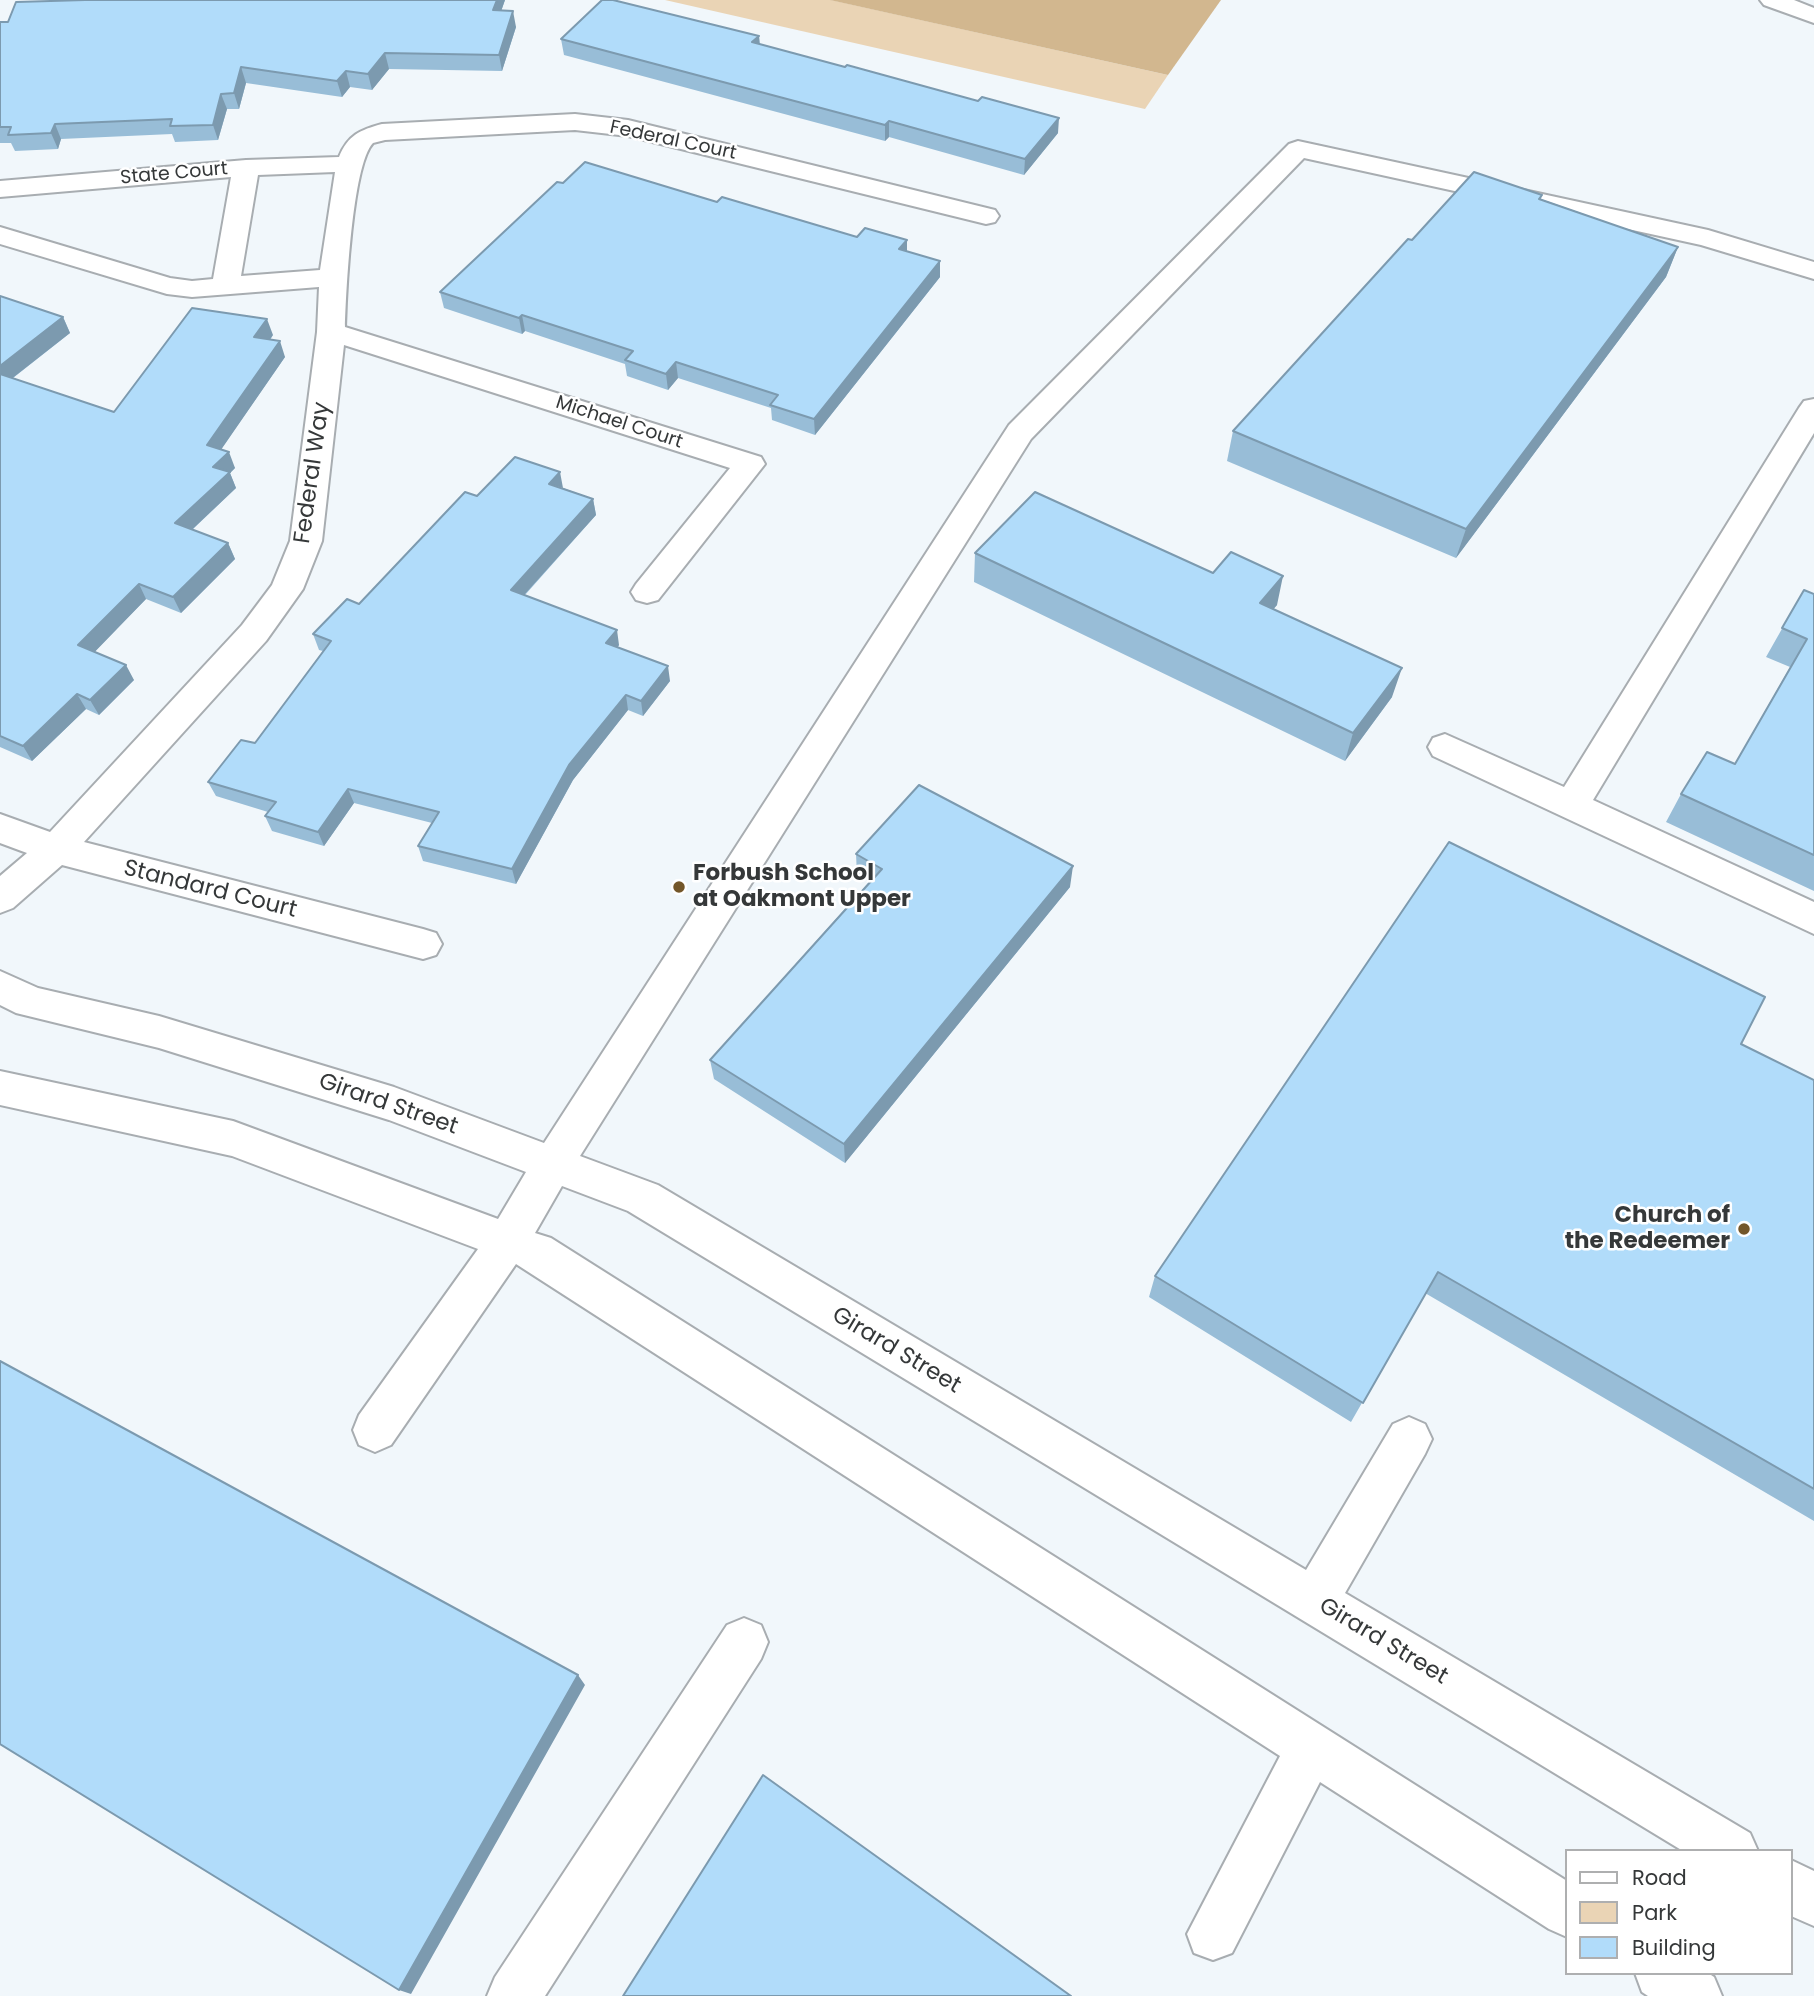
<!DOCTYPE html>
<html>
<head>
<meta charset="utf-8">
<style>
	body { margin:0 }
	#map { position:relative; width:1814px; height:1996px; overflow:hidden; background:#f1f7fb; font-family:Poppins,sans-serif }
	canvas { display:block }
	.legend { position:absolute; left:1565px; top:1849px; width:228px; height:126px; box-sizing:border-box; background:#fff; border:2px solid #aeafb0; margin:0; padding:9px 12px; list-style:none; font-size:21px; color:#353839 }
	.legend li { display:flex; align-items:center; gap:14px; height:35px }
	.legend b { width:35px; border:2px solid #aeafb0 }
</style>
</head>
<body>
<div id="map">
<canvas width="1814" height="1996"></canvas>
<ul class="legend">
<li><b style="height:9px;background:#fff"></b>Road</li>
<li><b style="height:19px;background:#ead4b5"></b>Park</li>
<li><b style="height:19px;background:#b1dcfa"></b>Building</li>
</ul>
</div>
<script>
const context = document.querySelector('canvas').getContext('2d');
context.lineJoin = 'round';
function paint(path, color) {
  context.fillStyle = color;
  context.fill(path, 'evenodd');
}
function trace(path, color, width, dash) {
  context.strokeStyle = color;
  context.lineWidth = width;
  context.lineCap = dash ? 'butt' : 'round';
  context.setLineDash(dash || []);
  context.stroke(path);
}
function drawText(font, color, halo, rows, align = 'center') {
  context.font = font + ' Poppins,sans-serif';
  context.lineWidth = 5;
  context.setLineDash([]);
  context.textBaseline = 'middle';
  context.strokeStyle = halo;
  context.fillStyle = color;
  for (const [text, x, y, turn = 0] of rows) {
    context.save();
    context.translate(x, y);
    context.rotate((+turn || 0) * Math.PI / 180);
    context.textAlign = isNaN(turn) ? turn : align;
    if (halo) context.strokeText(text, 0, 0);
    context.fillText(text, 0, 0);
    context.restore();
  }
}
paint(new Path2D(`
	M665 0H831L1168 75 1145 109Z`), '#ead4b5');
paint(new Path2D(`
	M830 0H1221L1168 75Z`), '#d2b78f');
const minor = new Path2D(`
	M1760 0H1794L1814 8V23L1764 5Z
	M575 114 628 120 995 210 999 216 995 222 986 224 628 136 575 130 385 140 373 143C352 165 346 293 345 327L761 457 765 464 658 600 647 603 636 600 631 592 636 584 730 468 344 345 322 541 303 589 266 641 84 842 423 929 436 933 442 944 436 955 423 959 62 865 13 908 0 913V876L27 853 0 843V814L50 832 242 625 272 585 290 541 317 332 319 287 192 297 167 294 0 244V227L170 278 192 281 213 279 231 177 0 197V181L246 160 339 157C348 135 360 130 382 124ZM335 172 320 270 241 276 258 175Z
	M1298 141 1708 230 1814 262V279L1701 245 1304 158 1031 439 580 1156 658 1185 1306 1570 1393 1424 1409 1417 1425 1424 1432 1439 1425 1454 1345 1593 1750 1833 1758 1851H1683L628 1211 562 1186 535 1233 551 1238 1567 1881V1937L1549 1929 1320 1782 1232 1953 1213 1960 1194 1953 1187 1934 1280 1756 516 1264 391 1445 375 1452 359 1445 353 1430 359 1415 478 1249 232 1156 0 1105V1071L233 1121 498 1219 526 1172 389 1120 159 1048 16 1013 0 1005V971L38 988 159 1016 394 1087 544 1143 1009 425 1289 144Z
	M1814 399V433L1593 800 1814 902V934L1433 756 1428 747 1433 738 1445 734 1564 787 1799 408 1804 401Z
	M744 1618 761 1625 768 1642 761 1659 545 1996H487L495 1977 727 1625Z
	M1791 1860 1814 1871V1926L1791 1916Z
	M1635 1973H1708L1714 1977 1722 1996H1648L1642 1992Z`);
trace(minor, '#a8adb1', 4);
paint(minor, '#fff');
paint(new Path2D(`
	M85 0H505L501 11 516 27 502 71 389 69 372 90 350 87 342 97 246 83 239 109H227L218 140 175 142 172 134 61 139 58 149 15 151 11 143H0V22H8Z
	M759 36 760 45 1058 133 1024 175 889 137 885 141 564 55 561 39Z
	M563 183 717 202 907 251 940 277 815 435 772 420 771 408 678 378 668 390 627 376 625 364 525 331 522 334 444 308 440 292Z
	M1542 195 1541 199 1678 247 1666 277 1456 558 1227 461 1233 431 1412 240Z
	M0 296 63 317 70 333 13 378 114 412 273 335 270 340 285 357 221 449 235 468 230 473 236 488 192 530 228 543 235 559 181 613 146 599 94 652 134 680 99 715 86 709 32 761 0 747Z
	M563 488 593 499 596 515 525 595 619 645 618 647 670 681 643 716 628 710 573 780 516 884 423 861 418 846 432 823 354 803 324 846 272 831 265 816 268 812 216 796 208 782 255 743 323 651 319 650 313 634 359 604 477 496Z
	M975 553 1277 605 1273 609 1392 697 1345 761 974 582Z
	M1804 590 1814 594V891L1666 822 1681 794 1735 764 1790 667 1766 657Z
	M856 854 1070 887 845 1163 714 1079 710 1060 869 882 857 875Z
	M1741 1044 1814 1080V1521L1425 1293 1351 1422 1149 1297 1155 1276Z`), '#98bdd7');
paint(new Path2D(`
	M497 0H505L496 26 493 10Z
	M513 11 516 27 502 71 499 55Z
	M759 36 760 51 752 42Z
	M385 53 389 69 372 90 368 74Z
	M241 67 246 83 239 109 234 93Z
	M346 71 350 87 342 97 337 81Z
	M221 94 227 109 218 140 213 125Z
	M1059 118 1058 133 1024 175 1025 159Z
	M889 121V137L885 141V125Z
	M55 124 61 139 58 149 51 133Z
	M907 240V256L899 249Z
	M1678 247 1666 277 1456 558 1466 529Z
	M940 261V277L815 435 814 419Z
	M522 315 525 331 522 334 519 318Z
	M63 317 70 333 1 387 0 384V366Z
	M267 319 273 335 260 353 254 337Z
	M280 341 285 357 214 460 207 445Z
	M676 362 678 378 668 390 666 374Z
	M229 452 235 468 230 473 236 488 182 539 175 523 213 467Z
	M560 472 563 488 549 484Z
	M593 499 596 515 515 605 511 590Z
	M228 543 235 559 181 613 173 597Z
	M1283 576 1277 605 1254 632 1260 603Z
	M139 584 146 599 86 661 78 645Z
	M617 630 619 645 609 658 606 643Z
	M126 665 134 680 99 715 90 700Z
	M668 666 670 681 643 716 641 701Z
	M1402 668 1392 697 1345 761 1353 733Z
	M77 694 86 709 32 761 23 746Z
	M626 695 628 710 573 780 516 884 512 869 569 765Z
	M348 789 354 803 324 846 318 832Z
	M1073 866 1070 887 845 1163 844 1144Z
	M578 1675 585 1685 411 1994 399 1990Z`), '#7c9aaf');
const building = new Path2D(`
	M85 0H497L493 10 513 11 499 55 385 53 368 74 346 71 337 81 241 67 234 93 221 94 213 125 170 126 172 119 55 124 51 133 8 135 11 127H0V22H8L16 2Z
	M602 0H613L759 36 752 42 845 67 847 65 978 101 982 97 1059 118 1025 159 889 121 885 125 561 39Z
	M585 162 717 202 722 197 857 237 865 228 907 240 899 249 940 261 814 419 770 405 778 395 676 362 666 374 625 360 633 351 522 315 519 318 440 292 557 182 563 183Z
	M1474 172 1542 195 1539 199 1678 247 1466 529 1233 431 1408 239 1412 240Z
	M0 296 63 317 0 366Z
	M192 308 267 319 254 337 280 341 207 445 229 452 213 467 230 472 175 523 228 543 173 597 139 584 78 645 126 665 90 700 77 694 23 746 0 736V374L114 412Z
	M515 457 560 472 549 484 593 499 511 590 617 630 606 643 668 666 641 701 626 695 569 765 512 869 418 846 439 812 348 789 318 832 265 816 276 802 208 782 241 740 255 743 331 641 313 634 347 599 359 604 465 492 477 496Z
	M1035 492 1213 573 1231 552 1283 576 1260 603 1402 668 1353 733 975 553Z
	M1804 590 1814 594V855L1681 794 1707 752 1735 764 1807 639 1782 628Z
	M919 785 1073 866 844 1144 710 1060 882 869 856 854Z
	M1449 842 1765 997 1741 1044 1814 1080V1489L1438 1272 1363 1403 1155 1276Z
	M0 1361 578 1675 399 1990 0 1744Z
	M763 1775 1071 1996H623Z`);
paint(building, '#b1dcfa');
trace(building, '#7c9aaf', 2);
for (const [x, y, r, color] of [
	[679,887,7,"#735629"],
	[1744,1229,7,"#735629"]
]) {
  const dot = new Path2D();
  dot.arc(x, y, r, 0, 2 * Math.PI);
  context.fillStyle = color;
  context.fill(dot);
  trace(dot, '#fff', 2.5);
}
drawText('19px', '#353839', '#fff', [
	["Federal Court",673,141,12],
	["State Court",174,174,-5],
	["Michael Court",619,423,18]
]);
drawText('23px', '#353839', '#fff', [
	["Federal Way",313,473,-82],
	["Standard Court",210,890,14],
	["Girard Street",388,1105,19],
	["Girard Street",896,1351,31],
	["Girard Street",1383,1642,31]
]);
drawText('bold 23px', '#353839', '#fff', [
	["Forbush School",693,874],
	["at Oakmont Upper",693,900],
	["Church of",1730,1216,"right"],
	["the Redeemer",1730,1242,"right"]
], 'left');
</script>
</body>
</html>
